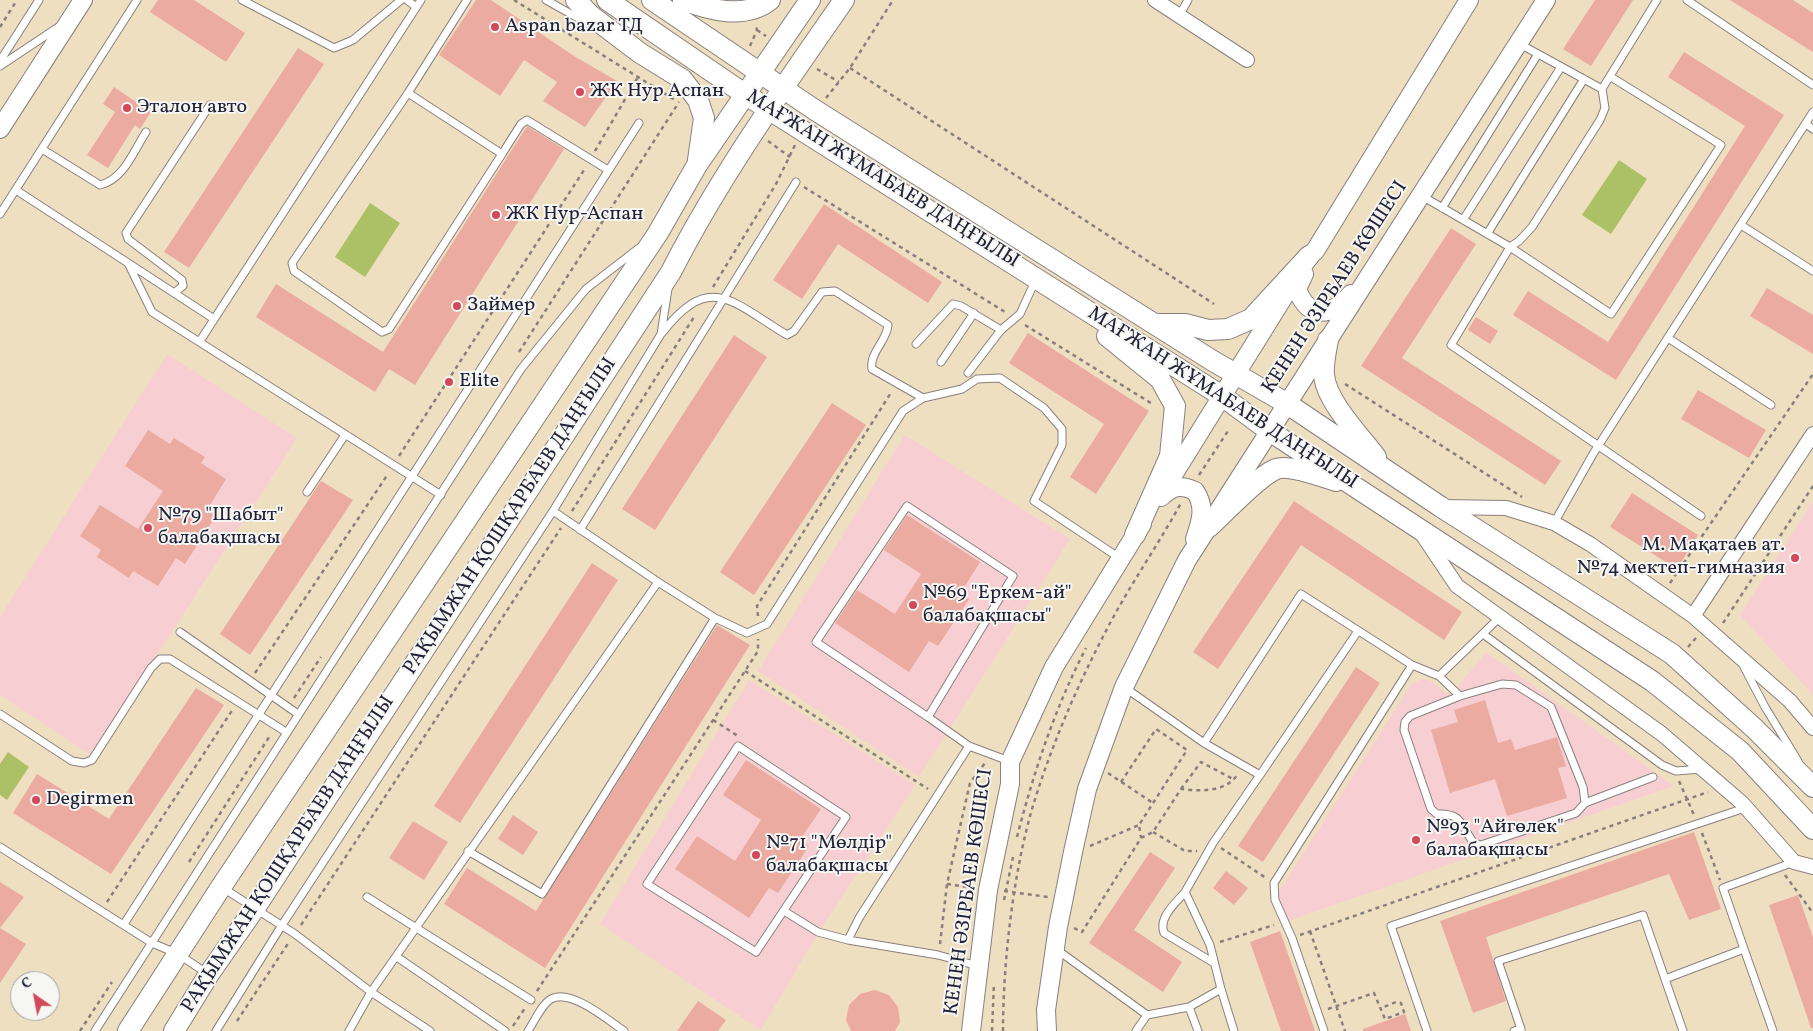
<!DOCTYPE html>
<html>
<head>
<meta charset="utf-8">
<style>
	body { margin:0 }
	#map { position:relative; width:1813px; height:1031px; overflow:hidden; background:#efdfc1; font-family:Vollkorn,serif }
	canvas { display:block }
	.north { position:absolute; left:10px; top:971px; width:50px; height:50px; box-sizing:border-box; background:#f6f6f2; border:1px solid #a1a1a9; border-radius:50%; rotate:327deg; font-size:14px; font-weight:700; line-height:20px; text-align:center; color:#22223b }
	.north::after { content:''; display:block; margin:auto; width:18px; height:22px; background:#d1495b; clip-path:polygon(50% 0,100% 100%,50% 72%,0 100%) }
</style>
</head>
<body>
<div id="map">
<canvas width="1813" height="1031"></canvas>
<div class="north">С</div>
</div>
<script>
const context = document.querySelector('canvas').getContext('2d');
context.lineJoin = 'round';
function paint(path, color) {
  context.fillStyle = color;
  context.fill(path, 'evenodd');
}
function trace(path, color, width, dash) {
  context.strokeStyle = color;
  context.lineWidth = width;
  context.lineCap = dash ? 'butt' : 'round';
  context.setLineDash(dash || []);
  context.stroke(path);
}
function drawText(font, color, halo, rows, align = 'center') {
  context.font = font + ' Vollkorn,serif';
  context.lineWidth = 4;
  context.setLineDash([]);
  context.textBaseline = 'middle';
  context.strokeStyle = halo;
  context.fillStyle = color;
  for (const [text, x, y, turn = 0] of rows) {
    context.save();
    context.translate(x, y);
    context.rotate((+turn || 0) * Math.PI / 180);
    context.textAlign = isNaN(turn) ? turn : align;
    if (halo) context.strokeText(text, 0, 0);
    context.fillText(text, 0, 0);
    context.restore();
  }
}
paint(new Path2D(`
	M167 354 297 438 92 756 0 695V617Z
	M905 435 1070 539 919 777 758 671Z
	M1813 501V695L1740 615Z
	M1486 652 1674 786 1285 922 1278 893 1411 685 1421 679 1429 680 1450 696Z
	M749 680 915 785 817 935 761 1030 600 924Z`), '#f7cfd2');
paint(new Path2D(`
	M1619 160 1647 179 1611 234 1582 215Z
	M370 203 400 223 365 277 335 257Z
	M8 752 29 767 7 800 0 795V764Z`), '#acc166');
paint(new Path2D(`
	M158 0H194L245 33 226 62 150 12Z
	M476 0H491L574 56 617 81 585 127 543 101 557 82 524 60 500 96 439 55Z
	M1595 0H1633L1591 66 1563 49Z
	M1730 0H1793L1813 13V52Z
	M298 48 324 64 189 268 164 252Z
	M1684 52 1784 115 1616 380 1513 315 1528 291 1608 342 1745 126 1668 77Z
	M114 87 151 112 140 129 135 125 108 168 87 155 115 112 103 104Z
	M527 126 564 149 415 385 389 369 375 392 256 317 276 284 383 352Z
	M824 204 942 282 928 303 838 244 802 299 773 280Z
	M1451 228 1476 244 1402 358 1561 461 1545 485 1361 366Z
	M1767 288 1813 315V354L1750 316Z
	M1476 317 1498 331 1490 344 1468 330Z
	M1028 333 1149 411 1096 494 1070 477 1104 424 1009 363Z
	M734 335 767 357 655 530 622 509Z
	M1698 390 1766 430 1749 458 1681 419Z
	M832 403 866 425 754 595 720 572Z
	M148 430 170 444 174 438 205 457 201 463 226 479 207 510 216 516 185 564 176 558 158 586 133 571 129 578 97 557 101 550 80 536 100 505 138 529 163 491 125 466Z
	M321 481 353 500 250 655 220 634Z
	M1632 493 1698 535 1677 569 1610 527Z
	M1294 501 1462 612 1444 640 1301 545 1218 669 1193 652Z
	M907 515 980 562 960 594 969 599 938 646 929 641 909 672 835 623 857 590 895 614 921 574 884 550Z
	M592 563 618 580 460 823 434 806Z
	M717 625 750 645 545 968 444 904 467 868 536 911Z
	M1356 667 1380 683 1263 862 1238 846Z
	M196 688 224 705 111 874 13 813 37 774 109 819Z
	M1485 700 1498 743 1511 739 1515 750 1557 737 1566 766 1558 768 1567 798 1507 816 1495 779 1450 793 1431 730 1458 722 1454 710Z
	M746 760 821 809 800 840 809 846 778 893 769 888 749 918 675 869 697 836 735 861 761 820 723 795Z
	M513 815 538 832 523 855 498 839Z
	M413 821 448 842 424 880 389 858Z
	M1694 832 1721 909 1689 920 1669 874 1486 937 1506 1001 1473 1013 1440 921Z
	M1150 852 1175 868 1134 930 1182 962 1163 992 1089 943Z
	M1226 871 1248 888 1234 905 1213 888Z
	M0 882 24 897 0 928 26 944 0 983Z
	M1798 895 1813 937V1028H1811L1769 905Z
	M1280 931 1315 1031H1281L1250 942Z
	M875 990 889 995 898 1007 900 1022 895 1031H851L846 1020 849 1005 860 994Z
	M698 1001 726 1020 718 1031H677Z
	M1405 1014 1411 1031H1363V1029Z`), '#ebaba0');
const service = new Path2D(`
	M242 0 334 48 353 40 401 0
	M407 0 416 7
	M546 0 587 23
	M1687 0 1813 85
	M1179 16 1188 0
	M0 61 39 0
	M0 66 60 26
	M1611 77 1721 145 1611 314 1510 247 1451 345 1701 516
	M1602 89 1657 0
	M408 93 502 154 389 329 382 332 294 271 292 263 408 93 467 0
	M1806 124 1813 129
	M42 149 100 185C124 179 133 152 146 132
	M502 154 521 124 527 120 608 170
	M16 190 214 319
	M1422 196 1510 247 1519 241 1532 227 1600 120 1605 108 1602 89 1518 43
	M1442 208 1538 54
	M0 214 137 0
	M1463 220 1561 67
	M1741 225 1813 271
	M1487 234 1584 79
	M128 263 152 312 441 495
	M175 292 183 286 182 280 128 239 126 233 210 105
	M662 333C710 271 732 302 787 335L794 331 822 292 835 291 888 325C887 341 869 353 872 369L923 398
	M1668 338 1771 405
	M200 341 421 0
	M916 344 953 304 961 306 1001 330
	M941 362 974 313
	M968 373 1001 330 1020 314 1036 279
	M307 492 345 435
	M1554 523 1593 454 1813 112
	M580 530 796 182
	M715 618 747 633 767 624 903 411 923 398 962 389 977 379 1000 378 1044 408 1062 429V445L1034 501 1121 559
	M1358 631 1260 775 1204 743 1301 594 1412 665
	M180 632 298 714
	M1483 634 1662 765 1676 771 1701 769
	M1744 667 1765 707 1798 761
	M1439 676 1460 696
	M1502 684 1516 685 1551 707 1583 787 1585 803 1576 813 1481 845 1474 843C1460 826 1464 813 1437 814L1431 809 1404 730 1405 722 1410 716 1460 696Z
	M1124 687 1204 743
	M0 714 72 761 84 763 92 760 151 668 160 659H170L286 732
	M928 717 1013 576 907 506 816 642 928 717 969 746 1009 761
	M738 746 846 817 756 952 647 884Z
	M1585 803 1653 777
	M0 847 152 943 178 954 208 974
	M468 851 542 894 715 618 658 582
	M223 888 295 934 371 992 430 1031
	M1185 892C1176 903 1158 917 1164 933L1214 963
	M367 897 531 1000
	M784 911 818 932 848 940 859 918 969 746
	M124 924 639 123
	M848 940 938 955 978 966
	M1056 949 1147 1015
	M1744 949 1773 1031
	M397 957 505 1031
	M1665 979 1683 1031
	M1221 989 1210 945 1185 892 1213 843 1260 775
	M1189 1007 1198 1031
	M95 1031 521 369 586 289 639 248
	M216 1031 282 925 553 511 661 334 668 289
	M349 1031 371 992 658 582 553 511
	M528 1031C534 1022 542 1004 551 999 570 988 608 1020 624 1031
	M1136 1031 1147 1015 1189 1007 1221 989 1234 1031
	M1324 1031 1292 938 1275 900 1274 883 1412 665 1439 676 1500 617
	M1427 1031 1391 926 1745 808
	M1514 1031 1521 1029 1498 961 1643 915 1665 979 1744 949 1723 888 1794 862`);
const minor = new Path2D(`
	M1155 0 1247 60
	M1441 507 1506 508 1554 523 1590 544 1693 616 1790 701 1813 728
	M1422 534 1457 586 1662 734 1742 803 1794 862 1813 867
	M1693 616 1813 434`);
const tertiary = new Path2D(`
	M0 129 83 0
	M1304 274 1297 289C1309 321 1332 316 1351 294
	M1160 496 1309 256 1315 251 1469 0
	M1161 497C1173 486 1180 484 1195 491 1206 507 1201 521 1195 539
	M971 1031 988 890 1010 784V762L1054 667 1142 524
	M1047 1031 1046 1010 1058 927 1073 852 1087 789 1124 687 1187 560 1546 0`);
const secondary = new Path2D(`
	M576 0 590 15 640 53 682 79 698 100 704 118 698 160
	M607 0 746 95 1222 396 1268 430 1652 681 1740 751 1813 829
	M652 0 815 110 1213 361 1286 403 1441 507 1672 654 1754 728 1813 787
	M683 0C709 10 745 20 770 0
	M1155 324H1185L1208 330 1228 329 1251 319 1309 256
	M1107 336 1160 379 1175 406 1170 456 1135 535
	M1328 340C1326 351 1323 364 1324 375 1326 401 1360 436 1376 457
	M1209 527C1225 513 1257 477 1276 469 1289 464 1323 477 1336 481
	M128 1031 221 887 658 233 697 165 810 0
	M174 1031 209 974 255 908 671 272C720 176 783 88 844 0`);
trace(service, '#88807e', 9);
trace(minor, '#88807e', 16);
trace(tertiary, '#88807e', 20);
trace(secondary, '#88807e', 22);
trace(new Path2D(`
	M514 0 675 100
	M0 27 17 0
	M757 30 766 36
	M750 46 757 30 756 26
	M850 68 1214 304
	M817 69 839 82
	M826 98 850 68 893 0
	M768 141 790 157
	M595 151 638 77
	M804 187 1005 312
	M713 287 776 184 795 145
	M1025 325 1154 405
	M519 352 679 102
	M1345 384 1522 497
	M399 456 586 167
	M1199 475 1228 431
	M572 511 694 317
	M1670 583 1813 374
	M758 616 757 606 892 391
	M1723 623 1813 486
	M1688 647 1696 638
	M745 671 928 789
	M255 673 388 474
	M294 698 321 657
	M713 720 738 736
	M1108 773 1153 803
	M1679 781 1694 815
	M1121 782 1156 729 1187 750 1139 825 1141 838
	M1181 789 1201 762 1233 779
	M1153 832 1185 851H1197
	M1702 833 1720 880
	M1017 837C1034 771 1055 708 1086 648
	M1090 846 1139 825
	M1221 848 1266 878
	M189 862 271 734
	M1785 875 1813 913
	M947 884 974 888
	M1004 891 1048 897
	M1004 900 1013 857
	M107 902 233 709
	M301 925 561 528
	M1074 928 1082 932 1141 838 1153 832 1181 789C1201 791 1225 793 1238 774
	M1310 931 1345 1031
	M1300 935 1708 792
	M1220 942 1274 925
	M940 944 947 884 970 783 985 763
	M537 991 758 651V639
	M1328 1009 1374 993 1385 1019 1404 1012 1401 1003 1396 1002 1381 1008
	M237 1021 289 942
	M513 1026 525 1008
	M80 1031 112 982
	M992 1031 994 983
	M1003 1031C1003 963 1013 875 1032 809 1051 746 1077 686 1108 627 1130 585 1158 545 1181 503`), '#88807e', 2.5, [4, 4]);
trace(service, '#fff', 7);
trace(minor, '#fff', 14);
trace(tertiary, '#fff', 18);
trace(secondary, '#fff', 20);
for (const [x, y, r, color] of [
	[495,27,5,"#d1495b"],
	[580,92,5,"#d1495b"],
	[127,108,5,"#d1495b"],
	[496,215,5,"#d1495b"],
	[457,306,5,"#d1495b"],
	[449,382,5,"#d1495b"],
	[148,528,5,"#d1495b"],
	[1795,558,5,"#d1495b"],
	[913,605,5,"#d1495b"],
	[36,800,5,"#d1495b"],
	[1416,840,5,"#d1495b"],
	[756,855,5,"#d1495b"]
]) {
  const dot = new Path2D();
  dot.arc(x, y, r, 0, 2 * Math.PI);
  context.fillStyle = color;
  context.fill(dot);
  trace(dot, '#f6f6f2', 2);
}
drawText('20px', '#22223b', '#f6f6f2', [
	["Aspan bazar ТД",505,27],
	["ЖК Нур Аспан",590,92],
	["Эталон авто",137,108],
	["ЖК Нур-Аспан",506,215],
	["Займер",467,306],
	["Elite",459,382],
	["№79 \"Шабыт\"",158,516],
	["балабақшасы",158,539],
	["М. Мақатаев ат.",1785,546,"right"],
	["№74 мектеп-гимназия",1785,569,"right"],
	["№69 \"Еркем-ай\"",923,594],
	["балабақшасы\"",923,617],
	["Degirmen",46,800],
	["№93 \"Айгөлек\"",1426,828],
	["балабақшасы",1426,851],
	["№71 \"Мөлдір\"",766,844],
	["балабақшасы",766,867]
], 'left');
drawText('20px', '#22223b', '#f6f6f2', [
	["МАҒЖАН ЖҰМАБАЕВ ДАҢҒЫЛЫ",882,180,32],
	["КЕНЕН ӘЗІРБАЕВ КӨШЕСІ",1336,288,-57],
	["МАҒЖАН ЖҰМАБАЕВ ДАҢҒЫЛЫ",1222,399,33],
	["РАҚЫМЖАН ҚОШҚАРБАЕВ ДАҢҒЫЛЫ",511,517,-57],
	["РАҚЫМЖАН ҚОШҚАРБАЕВ ДАҢҒЫЛЫ",289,855,-57],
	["КЕНЕН ӘЗІРБАЕВ КӨШЕСІ",970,892,-82]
]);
</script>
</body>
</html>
